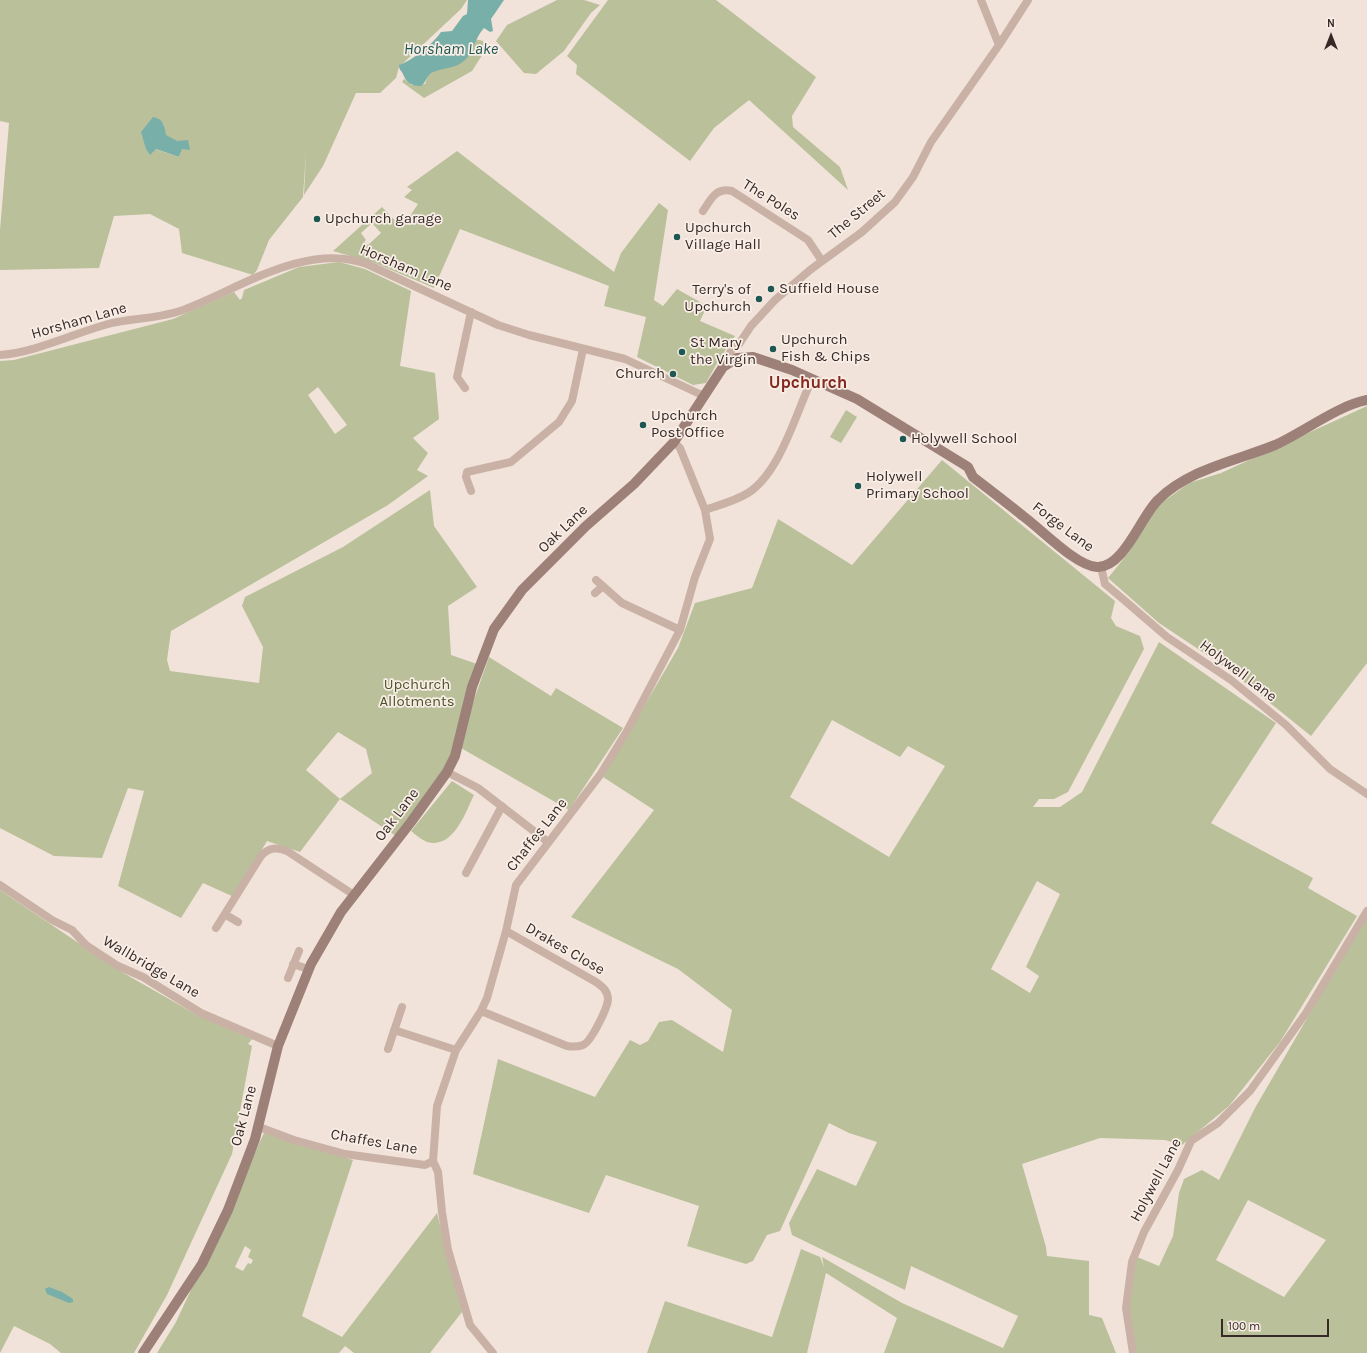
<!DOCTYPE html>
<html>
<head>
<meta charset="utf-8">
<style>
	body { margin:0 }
	#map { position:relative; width:1367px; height:1353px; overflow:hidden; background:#f2e3da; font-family:Karla,sans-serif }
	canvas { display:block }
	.north { position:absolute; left:1311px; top:16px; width:40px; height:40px; -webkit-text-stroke:3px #f9eee6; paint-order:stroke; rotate:0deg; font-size:11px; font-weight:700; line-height:16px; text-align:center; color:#362927 }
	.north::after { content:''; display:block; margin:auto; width:14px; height:18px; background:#362927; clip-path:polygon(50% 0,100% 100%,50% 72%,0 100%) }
	.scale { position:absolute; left:1221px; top:1319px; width:108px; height:18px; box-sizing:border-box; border:2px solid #362927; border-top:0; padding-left:5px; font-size:12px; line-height:14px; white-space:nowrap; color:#362927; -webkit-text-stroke:3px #f9eee6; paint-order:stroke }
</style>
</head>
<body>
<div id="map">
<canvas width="1367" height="1353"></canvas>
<div class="north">N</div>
<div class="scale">100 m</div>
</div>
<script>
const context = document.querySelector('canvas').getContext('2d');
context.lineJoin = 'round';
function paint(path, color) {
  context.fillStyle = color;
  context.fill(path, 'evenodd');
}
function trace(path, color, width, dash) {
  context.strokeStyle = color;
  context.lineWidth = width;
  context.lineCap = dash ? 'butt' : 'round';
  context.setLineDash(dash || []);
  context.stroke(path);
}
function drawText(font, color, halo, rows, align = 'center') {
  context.font = font + ' Karla,sans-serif';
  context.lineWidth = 3.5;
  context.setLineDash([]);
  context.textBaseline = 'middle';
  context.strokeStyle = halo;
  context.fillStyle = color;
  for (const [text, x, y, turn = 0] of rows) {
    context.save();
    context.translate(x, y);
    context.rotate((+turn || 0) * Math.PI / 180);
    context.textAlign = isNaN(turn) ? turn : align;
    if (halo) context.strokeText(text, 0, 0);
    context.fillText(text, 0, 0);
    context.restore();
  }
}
paint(new Path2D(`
	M0 0H467L461 9 399 67 396 78 380 93H356L323 166 304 195 306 151 303 197 269 240 257 270 253 275 182 253 179 229 150 214 114 216 99 268 0 270V230L9 123 0 121ZM163 122 165 135 189 150 182 148 179 157 155 149 150 155Z
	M557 0H584L600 5 591 13 564 51 536 74 524 73 496 41 507 25Z
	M608 0H716L816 77 792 116 793 127 840 167 848 190 749 100 714 128 690 161 576 74 577 65 567 56Z
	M475 39 483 41 486 49 472 71 424 98 402 82 404 79 412 85 425 84 428 75Z
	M457 151 614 272 621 253 659 203 668 210 654 300 663 306 677 289 707 306 700 321 735 336 720 358 706 383 693 385 637 357 646 317 604 306 609 286 460 229 434 288 375 263 333 251 382 207 402 228 418 204 404 197 412 190 407 187ZM372 223 381 233 368 245 364 242 366 240 361 233Z
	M339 262 365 269 411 291 400 366 435 373 439 419 413 438 428 453 417 470 428 476 388 505 171 631 167 660 170 671 259 683 263 647 242 606 245 597 343 547 430 490 434 526 477 587 448 606 451 655 477 664 450 759 445 769 396 836 340 799 300 852 267 841 234 897 203 883 181 918 118 886 144 791 128 788 102 858 54 856 0 828V361L14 360 173 319 234 292 240 300 242 298 244 290 299 267ZM318 387 347 425 335 434 308 395ZM338 732 366 749 372 773 340 799 306 770Z
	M1367 406V663L1311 736 1228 669 1159 623 1108 578 1129 552 1156 507 1189 483 1221 473Z
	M846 410 857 417 841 443 830 437Z
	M942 460 1115 601 1111 618 1116 626 1140 636 1144 649 1068 792 1054 799H1039L1033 807H1060L1082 792 1159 642 1276 723 1211 823 1313 878 1308 888 1357 916 1280 1042 1229 1106 1182 1145 1165 1140 1100 1138 1022 1164 1046 1247 1047 1256 1089 1261V1315L1102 1318 1116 1353H884L897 1318 826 1273 807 1353H647L665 1301 772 1337 801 1249 820 1257 824 1267 822 1257 902 1303 1003 1348 1018 1316 911 1266 905 1290 792 1235 789 1223 817 1169 856 1186 877 1142 849 1133 829 1123 780 1231 767 1235 753 1261 746 1264 687 1246 699 1206 606 1175 589 1213 473 1174 498 1059 595 1097 630 1040 640 1045 648 1041 659 1022 672 1020 723 1052 732 1010 678 969 571 917 654 810 603 777 678 648 695 603 752 588 778 519 852 565ZM832 720 900 757 908 746 945 766 889 857 790 797ZM1037 881 1060 894 1026 967 1039 976 1030 993 991 969Z
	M489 657 551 696 556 688 623 728 569 810 461 748 470 711Z
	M452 781 474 795C465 813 454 849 427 842 422 840 416 835 411 831Z
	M0 890 120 971 197 1015 252 1039 248 1044 252 1046 232 1154 167 1295 134 1353H61L50 1344 14 1326 0 1353Z
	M1367 915V1353H1137L1129 1319 1130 1288 1137 1257 1159 1266 1173 1236 1179 1193 1184 1179 1202 1170 1219 1180 1255 1108ZM1248 1200 1326 1240 1284 1297 1216 1260Z
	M264 1133 353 1160 302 1316 342 1337 437 1213 462 1312 430 1353H354L345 1346 339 1353H157L176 1322ZM245 1246 251 1250 248 1257 253 1260 251 1264 248 1263 243 1271 235 1267Z`), '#b9c09a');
paint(new Path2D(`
	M468 0H504L491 19 493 31 490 32 484 28C475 38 474 49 467 58 457 69 446 67 433 72 426 75 427 82 421 86 412 86 406 83 403 74 401 70 399 70 399 65 413 60 433 44 441 32L452 31 463 16 467 14Z
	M153 117C164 119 164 125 166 135L177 141 188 140 190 150 182 149 179 157 156 149 150 155 146 149 141 132Z
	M49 1287 62 1292 73 1299V1302L69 1303 47 1294 45 1289Z`), '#79afa9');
trace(new Path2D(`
	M981 0 999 45
	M703 211C711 199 716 187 732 191L808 240 822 261
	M0 355C37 352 72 334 108 324 131 318 157 319 180 311 236 291 305 241 367 264L498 325 529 335 625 359 704 396
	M726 365V359L733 348 739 344 751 326 775 300 810 270 862 232 895 202 913 177 931 142 999 45 1028 0
	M465 388 457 377 471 312
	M471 491 466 477 467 472 511 462 559 422 572 401 583 349
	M705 510C719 505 735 501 748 493 780 473 796 413 812 379
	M1101 567 1105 584 1124 600 1167 637 1231 680 1286 725 1330 769 1367 794
	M596 580 622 603 680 630
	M595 593 603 586
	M447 772 478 788 548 842
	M466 873 502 806
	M0 885 52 920 72 930 86 945 118 966 143 977 201 1013 278 1046
	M226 915 238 922
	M216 928 261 856C269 847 277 847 287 851L354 895
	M293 964 308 969
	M288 978 299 951
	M481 1011 567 1046C573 1047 578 1047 583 1045 591 1042 607 1009 608 1000 608 991 603 987 596 982L506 931
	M394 1030 456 1050
	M388 1049 402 1007
	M259 1127 294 1140 345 1154 425 1165 433 1161 437 1106 456 1050 481 1011 487 998 506 931 516 885 600 775 627 731 680 630 695 577 710 539 705 510 680 448 674 442
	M433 1161 438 1172 442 1212 448 1250 470 1325 493 1353
	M1133 1353 1126 1308 1132 1262 1144 1232 1178 1170 1191 1141 1218 1123 1250 1091 1306 1013 1367 911`), '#cab1a6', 8);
trace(new Path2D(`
	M143 1353 202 1264 228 1210 255 1139 278 1046 311 964 341 912 411 822 447 772 455 756 472 687 494 629 522 590 586 526 634 484 674 442 723 367 737 358 753 357 792 370 857 399 968 467 973 477C990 490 1007 503 1023 516 1041 529 1076 566 1097 567 1124 568 1141 516 1158 500 1189 469 1236 461 1275 445 1304 432 1337 406 1367 400`), '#9d8078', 10);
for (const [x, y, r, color] of [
	[317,219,4,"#1d5752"],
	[677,237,4,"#1d5752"],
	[771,289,4,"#1d5752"],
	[759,299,4,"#1d5752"],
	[773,349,4,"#1d5752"],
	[682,352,4,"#1d5752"],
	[673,374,4,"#1d5752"],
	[643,425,4,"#1d5752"],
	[903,439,4,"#1d5752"],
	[858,486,4,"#1d5752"]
]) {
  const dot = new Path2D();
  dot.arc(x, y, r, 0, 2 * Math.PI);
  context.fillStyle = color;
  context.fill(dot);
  trace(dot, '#f9eee6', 1.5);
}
drawText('15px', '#362927', '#f9eee6', [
	["The Poles",771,200,32],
	["The Street",857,214,-40],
	["Horsham Lane",406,268,23],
	["Horsham Lane",79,321,-16],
	["Forge Lane",1063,527,37],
	["Oak Lane",563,529,-44],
	["Holywell Lane",1238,671,37],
	["Oak Lane",397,815,-53],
	["Chaffes Lane",537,835,-52],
	["Drakes Close",565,949,30],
	["Wallbridge Lane",151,967,30],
	["Oak Lane",244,1116,-75],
	["Chaffes Lane",374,1142,10],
	["Holywell Lane",1156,1180,-62]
]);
drawText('15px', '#362927', '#f9eee6', [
	["Upchurch garage",325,219],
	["Upchurch",685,228],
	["Village Hall",685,245],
	["Suffield House",779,289],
	["Terry's of",751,290,"right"],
	["Upchurch",751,307,"right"],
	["Upchurch",781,340],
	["Fish & Chips",781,357],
	["St Mary",690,343],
	["the Virgin",690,360],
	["Church",665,374,"right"],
	["Upchurch",651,416],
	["Post Office",651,433],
	["Holywell School",911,439],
	["Holywell",866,477],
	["Primary School",866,494]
], 'left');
drawText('15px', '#4b542b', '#f9eee6', [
	["Upchurch",417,685],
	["Allotments",417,702]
]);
drawText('italic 16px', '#1d5752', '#f9eee6', [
	["Horsham Lake",451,49]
]);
drawText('bold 17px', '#852920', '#f9eee6', [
	["Upchurch",808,383]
]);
</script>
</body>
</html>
